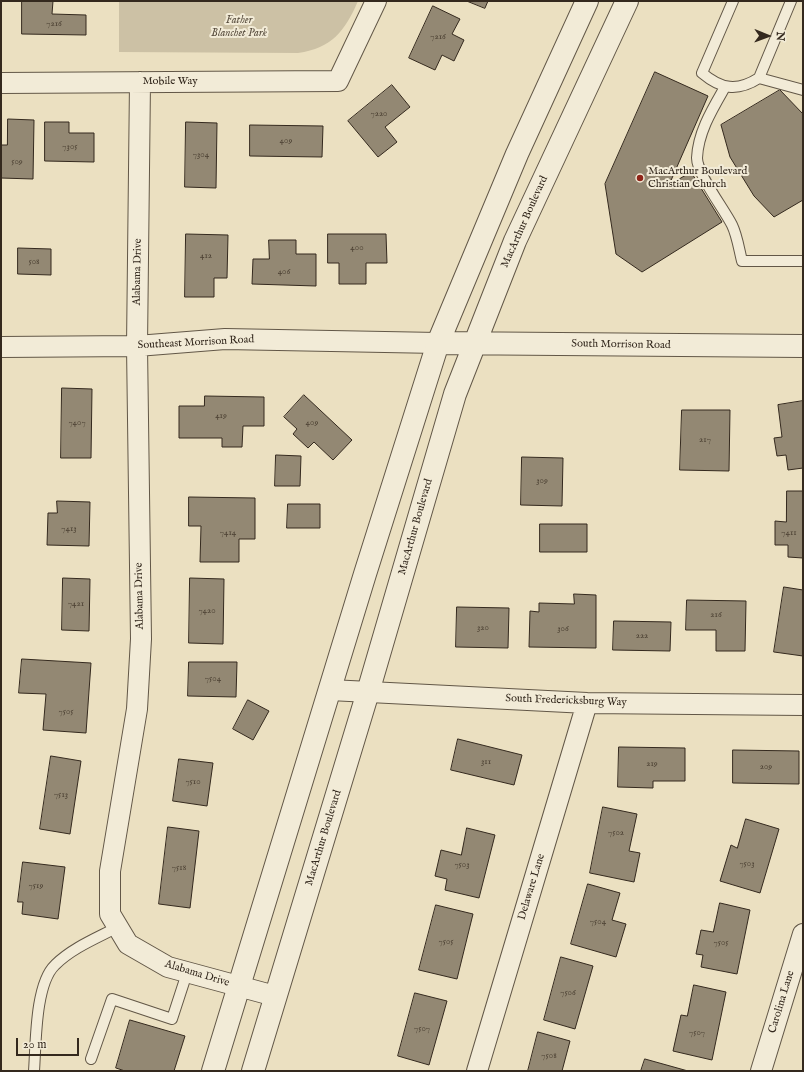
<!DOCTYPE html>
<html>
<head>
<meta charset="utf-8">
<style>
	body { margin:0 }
	#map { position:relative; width:804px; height:1072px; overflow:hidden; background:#ebe0c1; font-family:"IM FELL English",serif }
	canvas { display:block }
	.frame { position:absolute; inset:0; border:2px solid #34291e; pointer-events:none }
	.north { position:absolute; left:748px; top:16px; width:40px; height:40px; -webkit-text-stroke:3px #f2ebd7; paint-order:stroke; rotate:91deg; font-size:11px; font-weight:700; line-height:16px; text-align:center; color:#34291e }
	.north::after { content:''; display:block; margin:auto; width:14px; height:18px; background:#34291e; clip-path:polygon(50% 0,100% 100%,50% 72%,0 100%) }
	.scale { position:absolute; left:16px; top:1038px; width:63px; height:18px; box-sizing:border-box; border:2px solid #34291e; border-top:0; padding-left:5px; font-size:12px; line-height:14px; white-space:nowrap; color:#34291e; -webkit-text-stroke:3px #f2ebd7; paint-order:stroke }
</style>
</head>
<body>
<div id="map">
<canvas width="804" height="1072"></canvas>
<div class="frame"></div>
<div class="north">N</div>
<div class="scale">20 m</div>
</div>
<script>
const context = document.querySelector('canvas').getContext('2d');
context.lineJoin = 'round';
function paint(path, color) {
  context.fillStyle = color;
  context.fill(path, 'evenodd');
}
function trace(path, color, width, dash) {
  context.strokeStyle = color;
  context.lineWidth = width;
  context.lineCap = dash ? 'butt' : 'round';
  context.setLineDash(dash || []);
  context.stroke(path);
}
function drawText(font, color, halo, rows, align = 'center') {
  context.font = font + ' "IM FELL English",serif';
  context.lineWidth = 4;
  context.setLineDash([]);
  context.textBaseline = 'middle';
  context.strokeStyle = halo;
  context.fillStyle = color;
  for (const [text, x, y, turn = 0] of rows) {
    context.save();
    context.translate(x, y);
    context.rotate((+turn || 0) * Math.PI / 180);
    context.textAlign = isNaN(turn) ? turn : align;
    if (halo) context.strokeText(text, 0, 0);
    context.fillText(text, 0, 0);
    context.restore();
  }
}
paint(new Path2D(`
	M119 1H358C345 31 332 48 298 53L119 52Z`), '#ccc1a5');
const building = new Path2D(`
	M22 1H53L52 14 86 15V35L22 34Z
	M467 1H488L485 8Z
	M433 6 460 19 452 34 464 40 454 61 442 55 435 70 409 58Z
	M655 72 708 96 669 185 691 172 722 222 642 272 616 254 605 184Z
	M392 85 410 107 385 127 397 142 378 157 348 121Z
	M780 90 803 114V200L774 217 754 196 730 157 721 125Z
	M8 119 34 120 33 179 1 178V145H7Z
	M45 122H69V133H94V162L45 161Z
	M186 122 217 123 216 188 185 187Z
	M250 125 323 126 322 157 250 156Z
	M186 234 228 235 227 278H214V297H185Z
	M328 234H386L387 263H366V284H339V263H328Z
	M269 240H296V254H316V286L252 284 253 259H269Z
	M18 248 51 249V275L18 274Z
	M62 388 92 389 91 458H61Z
	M304 395 352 440 333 460 314 442 308 448 293 434 297 429 284 417Z
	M205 396 264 397V426H243L242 447H222V438H179V406H204Z
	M803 401V468L788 470 786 455 777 456 774 438 782 437 778 405Z
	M682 410H730L729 471 680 470Z
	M276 455 301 456 300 486H275Z
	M522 457 563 458 562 506 521 505Z
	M787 491H803V558L788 557V545H775V521L786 522Z
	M189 497 255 498V539H239V562H200L201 526H189Z
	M57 501 90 502 89 546 47 545 48 513H57Z
	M288 504H320V528H287Z
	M540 524H587V552H540Z
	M63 578 90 579 89 631 62 630Z
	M190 578 224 579 223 644 189 643Z
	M784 587 803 590V656L774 652Z
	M574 594 596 595V648L529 647 530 611 539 612V603L574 604Z
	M687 600 746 601 745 651H716V630H686Z
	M457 607 509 608 508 648 456 647Z
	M614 621 671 622 670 651 613 650Z
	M22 659 91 663 86 733 43 730 46 694 19 693Z
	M189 662H237L236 697 188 696Z
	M248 700 269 711 253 740 233 729Z
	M458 739 522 755 514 785 451 770Z
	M619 747 685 748V781H653V788L618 787Z
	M733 750 799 751V784L733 783Z
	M51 756 81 761 70 834 40 829Z
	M179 759 213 763 207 806 173 801Z
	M603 807 637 814 629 851 640 853 634 882 590 873Z
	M746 819 779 829 760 893 720 881 731 845 737 848Z
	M168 827 199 831 190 908 159 904Z
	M467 828 495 835 479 898 445 890 447 879 435 876 441 850 461 855Z
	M23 862 65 867 58 919 22 914 23 902H18Z
	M588 884 620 893 612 920 626 924 616 957 571 944Z
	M720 903 750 910 737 974 701 967 703 955 696 954 701 930 713 932Z
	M436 905 473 914 457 979 419 970Z
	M561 957 593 966 575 1029 544 1020Z
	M694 985 726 992 712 1060 673 1051 681 1015 687 1016Z
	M415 993 447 1001 429 1065 398 1056Z
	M130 1020 185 1036 174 1071H125L116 1068Z
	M538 1032 570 1041 562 1071H528Z
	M645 1059 688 1071H641Z`);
paint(building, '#938873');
trace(building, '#34291e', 1);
const service = new Path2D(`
	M733 1 702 73C721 89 737 92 759 78L791 1
	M759 78 803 90
	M725 87C713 108 698 132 697 158 697 174 724 209 732 225 737 235 739 249 742 261H803
	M91 1059 112 999 172 1019 187 973
	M34 1071C36 1044 35 984 55 965 72 948 97 938 118 927`);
const minor = new Path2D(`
	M140 82 137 346 141 639 137 709 110 871V914L128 944 168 967 275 996
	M1 83 338 81 376 1
	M1 347 137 346 225 339 438 343
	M330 690 587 703 803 705
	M477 1071 587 703
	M761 1071 803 934`);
const tertiary = new Path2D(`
	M438 343 803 346
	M213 1071 365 574 438 343 517 154 587 1
	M253 1071 368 692 455 394 515 241 627 1`);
trace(service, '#625747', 12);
trace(minor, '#625747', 22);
trace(tertiary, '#625747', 24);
trace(service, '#f2ebd7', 10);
trace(minor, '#f2ebd7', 20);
trace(tertiary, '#f2ebd7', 22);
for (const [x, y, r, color] of [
	[640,178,4,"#8f2418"]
]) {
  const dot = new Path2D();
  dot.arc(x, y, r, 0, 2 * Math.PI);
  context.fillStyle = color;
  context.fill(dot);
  trace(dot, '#f2ebd7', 1.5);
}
drawText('9px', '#4c4133', null, [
	["7216",54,24],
	["7216",438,37],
	["7220",379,114],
	["409",286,141],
	["7305",70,147],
	["7304",201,155],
	["509",17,162],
	["400",357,248],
	["412",206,256],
	["508",34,262],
	["406",284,272],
	["419",221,416],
	["7407",77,423],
	["409",312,423],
	["217",705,440],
	["309",542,481],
	["7413",69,529],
	["7414",228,533],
	["7411",789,533],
	["7421",76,604],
	["7420",207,611],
	["216",716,615],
	["320",483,628],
	["306",563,629],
	["222",642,636],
	["7504",213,679],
	["7505",66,712],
	["311",486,762],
	["219",652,764],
	["209",766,767],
	["7510",193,782],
	["7513",61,795],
	["7502",616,833],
	["7503",747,864],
	["7503",462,865],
	["7518",179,868],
	["7519",36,886],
	["7504",598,922],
	["7505",446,942],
	["7505",721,943],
	["7506",568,993],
	["7507",422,1029],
	["7507",697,1033],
	["7508",549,1056]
]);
drawText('italic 11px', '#5a4f40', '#f2ebd7', [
	["Father",239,21],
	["Blanchet Park",239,34]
]);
drawText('11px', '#34291e', '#f2ebd7', [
	["Mobile Way",170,82],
	["MacArthur Boulevard",525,222,-66],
	["Alabama Drive",138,272,-89],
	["Southeast Morrison Road",196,343,-3],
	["South Morrison Road",621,345,1],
	["MacArthur Boulevard",416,527,-74],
	["Alabama Drive",140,596,-91],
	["South Fredericksburg Way",566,701,2],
	["MacArthur Boulevard",324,838,-73],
	["Delaware Lane",532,887,-73],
	["Alabama Drive",197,974,17],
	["Carolina Lane",782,1002,-73]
]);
drawText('11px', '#34291e', '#f2ebd7', [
	["MacArthur Boulevard",648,172],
	["Christian Church",648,185]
], 'left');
</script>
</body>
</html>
